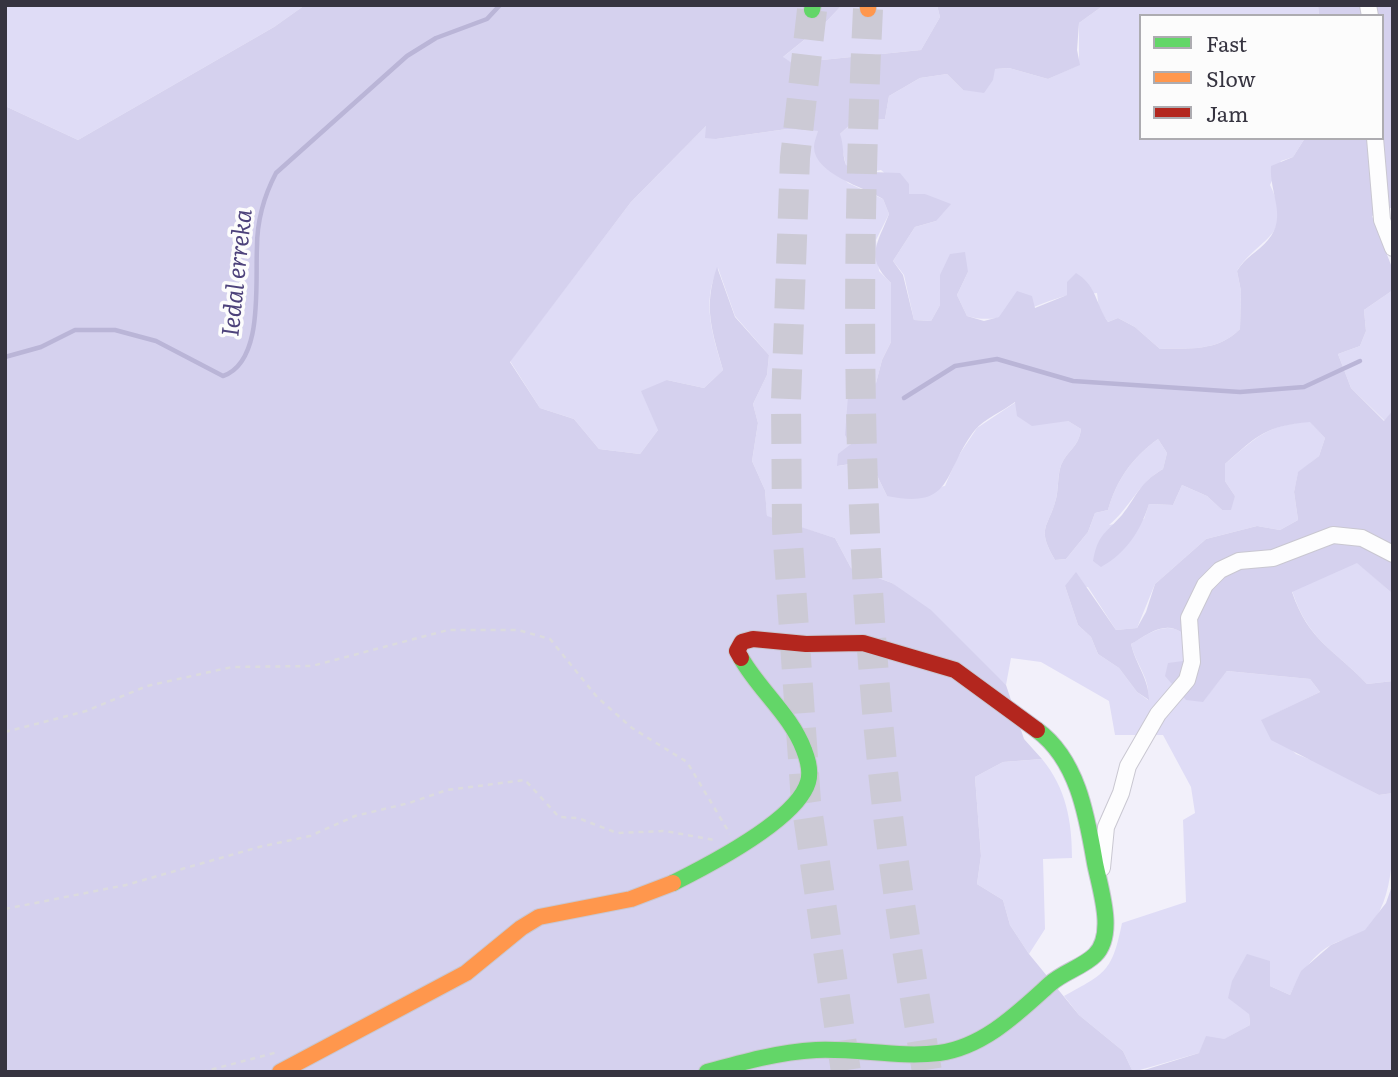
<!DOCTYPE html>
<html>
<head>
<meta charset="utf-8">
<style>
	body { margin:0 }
	#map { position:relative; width:1398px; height:1077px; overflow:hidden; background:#f2f0fa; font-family:Literata,serif }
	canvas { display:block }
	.frame { position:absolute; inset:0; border:7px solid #363440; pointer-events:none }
	.legend { position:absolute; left:1139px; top:14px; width:245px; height:126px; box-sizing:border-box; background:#fcfcfc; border:2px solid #adacb1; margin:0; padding:9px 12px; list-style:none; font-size:21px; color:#363440 }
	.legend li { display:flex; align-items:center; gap:14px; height:35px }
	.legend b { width:35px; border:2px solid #adacb1 }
</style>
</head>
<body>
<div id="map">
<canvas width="1398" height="1077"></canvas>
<div class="frame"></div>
<ul class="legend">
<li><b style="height:9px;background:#63d668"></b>Fast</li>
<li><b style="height:9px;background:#ff974d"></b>Slow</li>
<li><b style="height:9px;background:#b3261e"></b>Jam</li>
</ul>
</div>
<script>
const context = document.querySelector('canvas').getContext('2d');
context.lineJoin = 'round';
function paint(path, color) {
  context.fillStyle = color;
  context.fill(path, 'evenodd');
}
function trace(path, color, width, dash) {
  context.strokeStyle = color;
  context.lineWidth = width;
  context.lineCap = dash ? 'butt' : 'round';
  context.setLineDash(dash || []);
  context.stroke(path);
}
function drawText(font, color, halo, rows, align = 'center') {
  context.font = font + ' Literata,serif';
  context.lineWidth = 7;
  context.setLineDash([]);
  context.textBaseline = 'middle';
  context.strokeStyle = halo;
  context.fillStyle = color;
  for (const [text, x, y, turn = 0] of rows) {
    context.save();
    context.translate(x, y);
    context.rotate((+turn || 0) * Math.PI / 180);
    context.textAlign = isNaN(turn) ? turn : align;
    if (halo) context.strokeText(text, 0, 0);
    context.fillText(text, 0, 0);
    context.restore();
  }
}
paint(new Path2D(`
	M5 5H305L274 27 78 140 5 106Z
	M842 5H937L940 17 921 50 792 63 782 58 825 23Z
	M1104 5H1318L1319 16H1141V138H1305L1293 157 1281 161 1270 185C1296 237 1258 237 1237 271L1241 291 1240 329C1217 352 1190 348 1160 349L1135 327 1118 318 1108 322 1099 309 1097 293C1088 294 1077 293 1069 295 1034 303 1003 327 967 316L957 295 968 272 940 276V305L931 321 914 320 904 275 893 261 915 227 936 221 925 194H909L881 170 870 172 846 165 839 135 853 122 885 119 889 96 920 78 947 74 963 90 995 69 1009 68 1048 79 1079 65V23Z
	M707 125 716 139 787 129 819 131 814 147 848 183 883 199 889 214 876 240 879 271 891 283V342L882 360 876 383 848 396 851 444 838 466 870 461 887 496 945 486 957 458 977 428 1016 402 1068 421 1081 429C1079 445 1071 448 1063 461 1057 471 1059 487 1056 499 1048 529 1036 527 1055 560L1066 559 1088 532 1095 513 1108 510C1117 479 1132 458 1158 439L1167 453 1163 469C1138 483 1130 508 1109 525L1144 519 1149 504 1173 505 1182 485 1207 496 1222 510 1235 496 1225 481V464C1258 436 1265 426 1310 421L1325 438 1319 456 1298 473 1294 492 1298 520 1280 530 1257 526 1206 539 1155 584 1137 628 1116 630 1088 587 1065 586 1078 625 1091 637 1098 654 1119 668 1137 692 1148 700C1151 679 1136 665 1131 644 1149 634 1165 620 1184 634L1183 661 1203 701 1227 671 1310 679 1320 692 1262 720 1296 754 1322 764 1379 795 1393 793C1393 836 1398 901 1365 931 1357 937 1344 939 1335 943 1313 953 1300 975 1290 995L1270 986 1249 1014 1250 1025 1199 1053 1133 1072 1123 1051 1079 1015 1064 996C1106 973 1112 972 1122 923L1186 902 1183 820 1195 813 1191 787 1163 735H1115L1109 701 1041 662 1011 658 1006 685 892 583 851 568 835 538 767 517 765 490 752 461 758 423 753 404 767 375 769 355 735 316 718 268C701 302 713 336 723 370L704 388 667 380 658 430 640 454 599 449 574 419 540 408 510 361 631 202Z
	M1393 290V410L1385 421 1351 388 1338 354 1360 346 1366 331 1364 310Z
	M1357 562 1393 594V681L1367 684C1333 648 1309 642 1292 591Z
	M1042 759C1066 788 1072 821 1072 858L1043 859 1045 929 1029 954 1010 925 1003 900 977 884 981 856 975 777 1003 762Z`), '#dfdcf6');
paint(new Path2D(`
	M305 5H842L825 23 783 57 792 63 921 50 940 17 937 5H1104L1079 23 1077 50 1080 65 1048 79 1009 68 995 69 993 80 984 93 963 90 947 74 920 78 889 96 885 119 853 122 840 134C844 145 842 154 846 165L870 172 900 173 909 184V194H925L951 204 936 221 915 227 893 261 903 275 914 320 931 321 940 305V275L950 254 965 252 968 272 957 295 967 316 984 321 999 317 1017 291 1032 296 1035 308 1067 295V282L1076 273C1097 286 1095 303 1108 322L1118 318 1135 327 1160 349C1190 348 1217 352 1240 329L1241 291 1237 271C1245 257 1258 252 1268 240 1288 217 1269 193 1271 166L1293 157 1305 138H1382V16H1319L1318 5H1393V207L1372 216 1393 270V290L1364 310 1366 331 1360 346 1338 354 1351 388 1384 421 1393 410V594L1357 563 1292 592C1309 642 1333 648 1367 684L1393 681V793L1379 795 1271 740 1261 720 1320 692 1310 679 1227 671 1203 702 1186 700 1165 676 1168 663 1183 661 1184 634C1165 619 1149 634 1131 644 1136 665 1149 679 1149 700L1137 692 1119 668 1098 654 1091 637 1078 625 1065 586 1076 572 1116 630 1137 628 1146 612 1155 584 1206 539 1257 526 1280 530 1298 520 1294 492 1298 472 1319 456 1325 438 1310 422C1265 426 1258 435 1225 464V481L1235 496 1231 510H1222L1207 496 1182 485 1173 505 1149 504C1140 532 1126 553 1101 567L1093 561C1098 534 1105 534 1122 515 1138 495 1138 484 1163 469L1167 453 1158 439C1132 458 1117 479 1108 510L1095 513 1088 532 1066 559 1055 560C1036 527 1048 529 1056 499 1059 488 1057 471 1063 461 1071 448 1079 445 1081 429L1068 421 1032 426 1017 416 1015 402C1003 411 984 419 975 430 942 472 955 510 887 496L870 461 837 466 838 454 851 444 845 435 848 396 876 383 882 360 891 342V283C864 257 878 243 889 214L883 199C864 187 814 174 814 147 814 142 817 135 818 131L787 129 716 139 705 138 706 126 631 202 510 362 540 408 574 419 599 449 640 454 658 430 641 391 667 380 704 388 723 370C712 331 703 307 717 267L735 317 769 355 767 375 753 404 758 423 752 461 765 490 767 516 835 538 851 568 892 583 931 610 1006 685 1024 739 1042 759 1003 762 975 777 981 856 977 884 1003 900 1010 925 1029 954 1079 1015 1123 1051 1133 1072H5V106L78 140 274 27Z
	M1393 883V1072H1138L1199 1053 1206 1036 1224 1039 1250 1025 1249 1014 1228 998 1232 981 1247 954 1270 961V986L1290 995 1301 971 1331 945 1365 930 1386 903Z`), '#d5d1ee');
trace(new Path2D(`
	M5 357 41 347 75 330H115L156 341 223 376C264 362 255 284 257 247 257 221 264 196 276 173L407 56 436 38 487 19 500 5
	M904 398 955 366 997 359 1073 381 1240 392 1304 387 1360 361`), '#bab5d7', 4.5);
trace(new Path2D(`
	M868 9C855 275 856 543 887 807 897 896 913 984 927 1072
	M812 10 795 158 786 400 787 528 806 802 846 1072`), '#cccad5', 30, [30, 15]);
const street = new Path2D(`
	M1368 5 1370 16
	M1375 138 1382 220 1393 248
	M1102 868 1106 827 1121 793 1128 766 1158 714 1187 680 1192 662 1189 618 1205 585 1220 570 1239 561 1273 558 1333 535 1362 538 1393 554`);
const fast = new Path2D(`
	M812 10 813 5
	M673 883C707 866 797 820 808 782 811 772 808 760 804 750 791 715 759 690 741 658
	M707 1072C743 1062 779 1052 816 1050 857 1048 899 1058 939 1053 984 1047 1019 1012 1050 984 1063 972 1083 967 1095 955 1116 934 1100 889 1095 863 1087 817 1078 760 1037 730`);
const slow = new Path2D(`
	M868 5V9
	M280 1072 466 973 521 928 539 917 631 899 673 883`);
const jam = new Path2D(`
	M741 658 737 651 742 642 753 639 806 644 863 643 955 670 1037 730`);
trace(street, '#c9c7d1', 18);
trace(fast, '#c9c7d1', 18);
trace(slow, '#c9c7d1', 18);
trace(jam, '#c9c7d1', 18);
trace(new Path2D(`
	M5 732 86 711 147 686 232 667 312 666 448 630H518L550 639 597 697 632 728 687 762 730 834
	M5 909 126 885 259 847 310 836 355 816 409 803 447 790 525 780 559 817 578 818 617 833 665 831 714 840
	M202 1072 278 1052`), '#dbdbde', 2.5, [5, 5]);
trace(street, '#fdfdfe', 16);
trace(fast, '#63d668', 16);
trace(slow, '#ff974d', 16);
trace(jam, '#b3261e', 16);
drawText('italic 24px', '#4d427b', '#fcfcfc', [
	["Iedal erreka",238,273,-84]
]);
</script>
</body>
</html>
